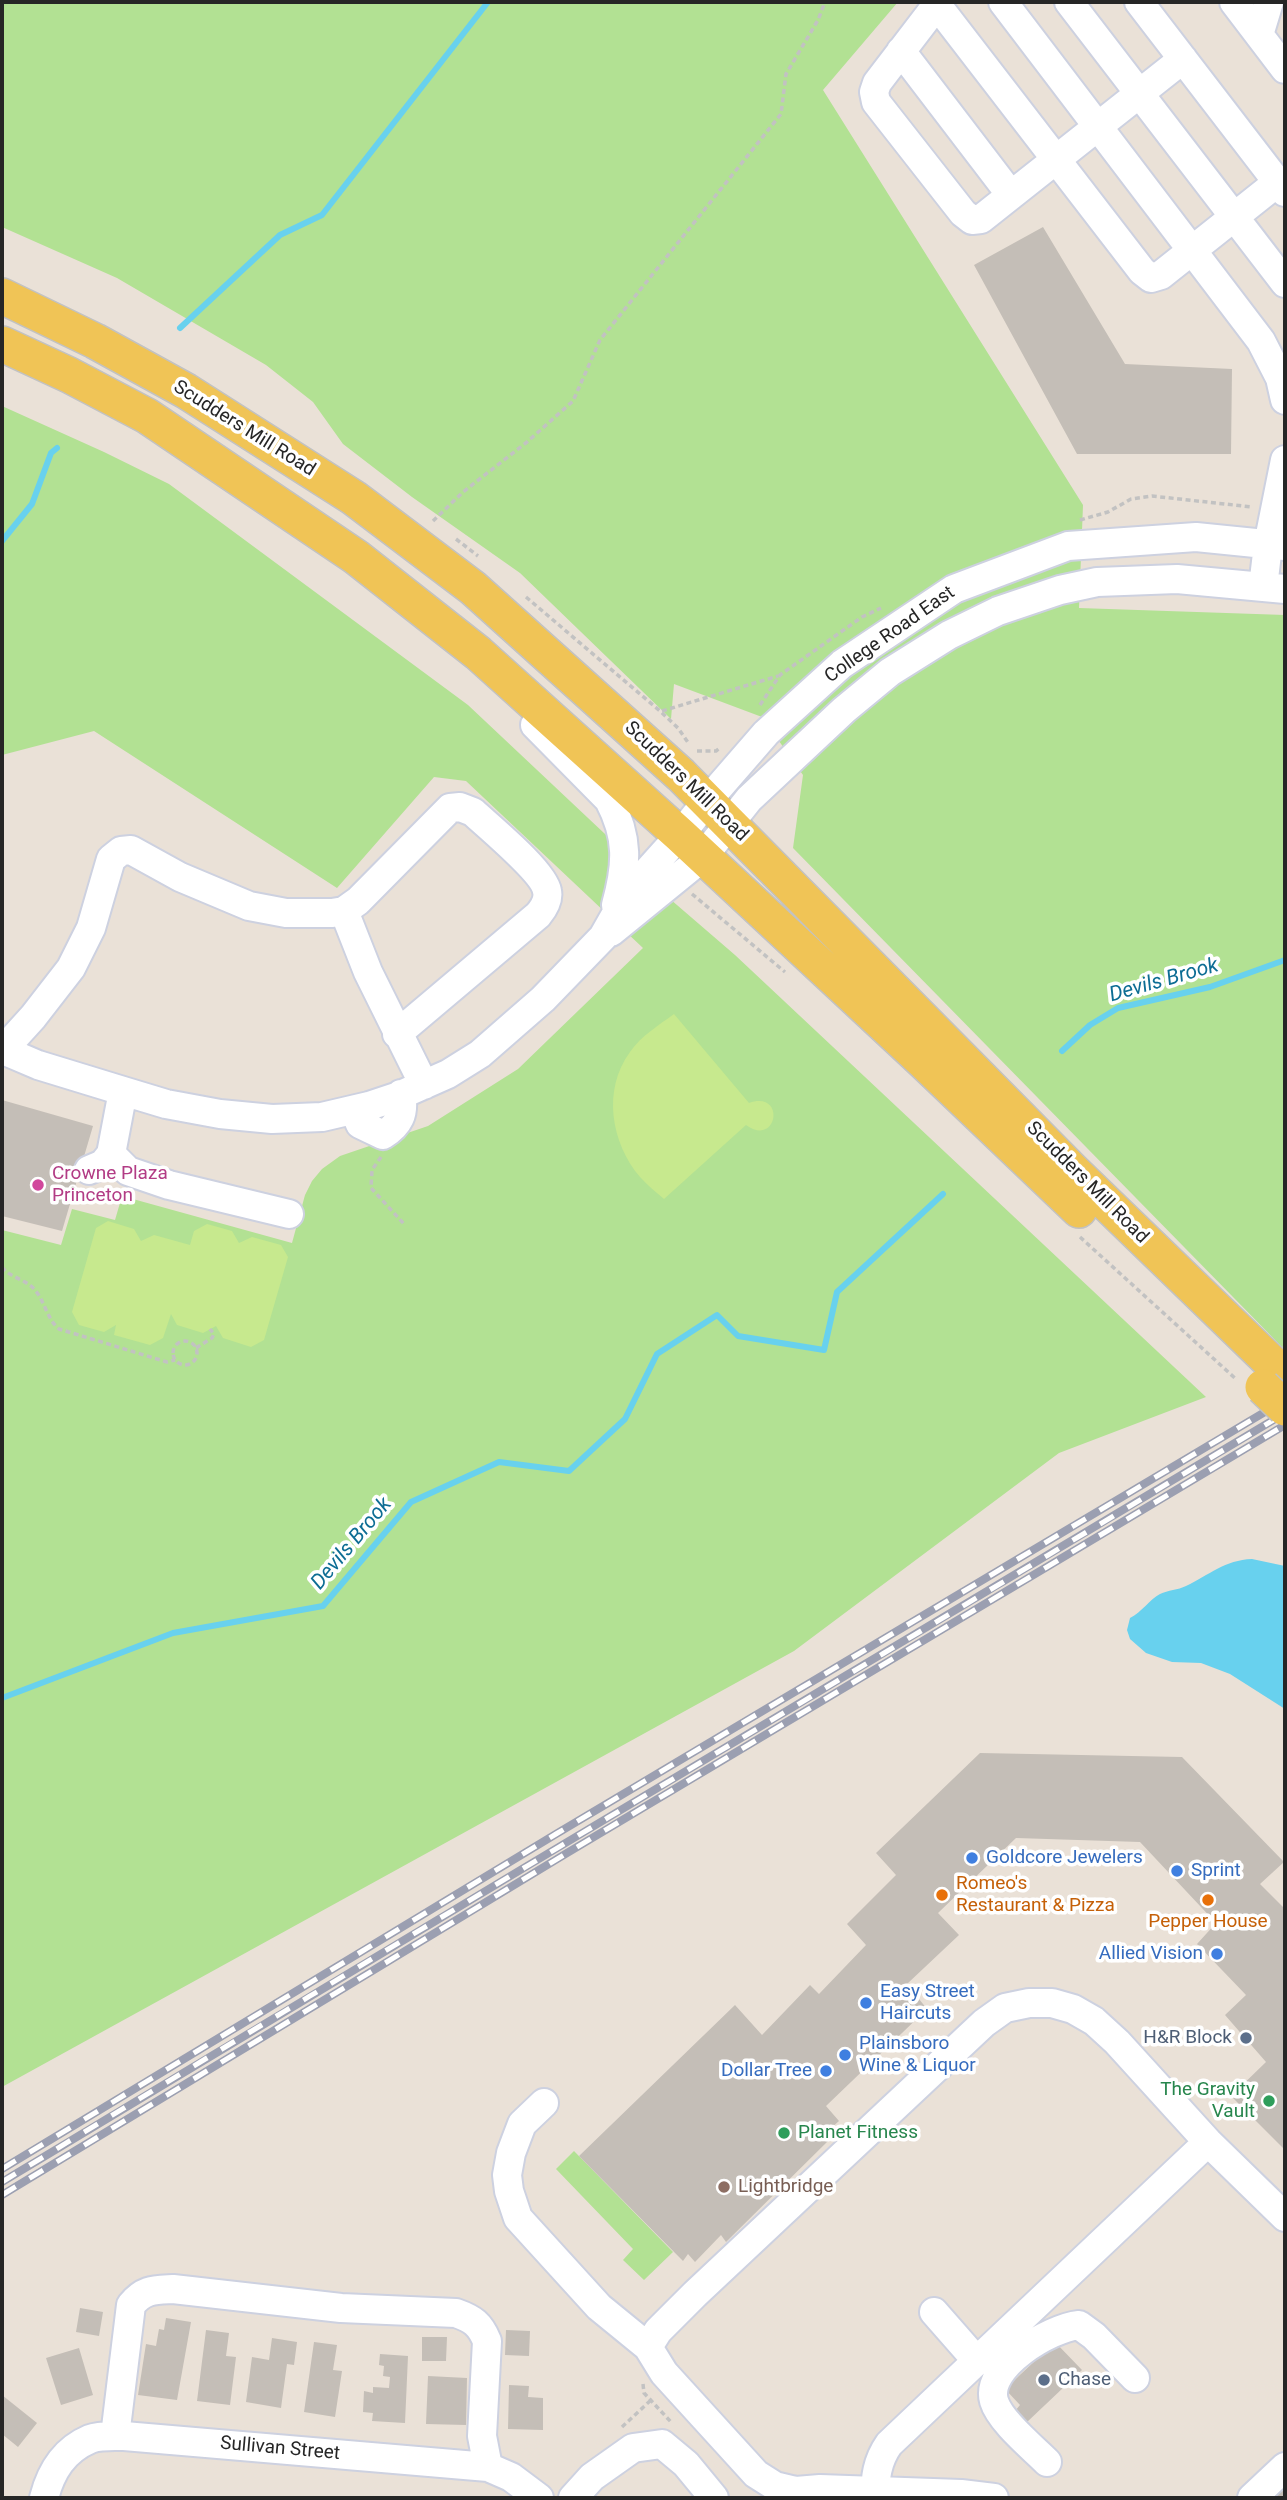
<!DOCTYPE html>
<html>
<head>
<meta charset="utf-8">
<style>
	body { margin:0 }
	#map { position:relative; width:1287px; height:2500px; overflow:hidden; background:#eae1d7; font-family:Roboto,sans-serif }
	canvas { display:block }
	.frame { position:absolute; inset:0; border:4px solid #262626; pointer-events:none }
</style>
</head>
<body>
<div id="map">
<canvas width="1287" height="2500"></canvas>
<div class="frame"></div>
</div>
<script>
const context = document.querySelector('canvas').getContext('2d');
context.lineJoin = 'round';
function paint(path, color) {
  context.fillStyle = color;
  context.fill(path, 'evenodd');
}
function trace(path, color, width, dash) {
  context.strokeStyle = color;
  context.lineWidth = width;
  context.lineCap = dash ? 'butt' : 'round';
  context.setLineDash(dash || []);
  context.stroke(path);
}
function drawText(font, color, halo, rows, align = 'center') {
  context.font = font + ' Roboto,sans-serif';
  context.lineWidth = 7;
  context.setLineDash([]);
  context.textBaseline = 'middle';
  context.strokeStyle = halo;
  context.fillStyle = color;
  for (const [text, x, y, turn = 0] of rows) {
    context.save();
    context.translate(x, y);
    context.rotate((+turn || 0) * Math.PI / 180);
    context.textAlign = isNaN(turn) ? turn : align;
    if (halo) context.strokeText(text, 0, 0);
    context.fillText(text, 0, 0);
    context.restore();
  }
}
paint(new Path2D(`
	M2 2H898L823 90 1083 505 1079 608 1285 615V1346L1282 1347 793 848 803 775 762 717 674 684 671 719 520 573 412 497 343 444 313 402 266 365 117 278 2 227Z
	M2 406 104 452 169 484 468 705 656 882 670 899 735 955 1206 1397 1059 1453 794 1651 2 2087V1230L61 1245 72 1209 115 1220 122 1196 292 1243 305 1195 312 1181 322 1169 340 1156 428 1126 518 1069 643 948 466 781 434 777 337 888 94 731 2 755Z
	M574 2151 673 2252 644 2280 623 2260 633 2249 556 2169Z`), '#b2e193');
paint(new Path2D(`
	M674 1014 749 1103C786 1090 778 1148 746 1125L664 1199C656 1192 647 1185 640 1177 611 1143 602 1090 630 1052 641 1036 659 1025 674 1014Z
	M108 1221 134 1229 141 1241 154 1235 190 1245 194 1231 207 1224 232 1231 239 1243 252 1237 281 1245 288 1257 264 1340 251 1347 223 1338 216 1326 203 1333 177 1325 171 1314 163 1338 150 1345 114 1335 116 1325 104 1332 79 1325 72 1312 96 1228Z`), '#c7e98e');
paint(new Path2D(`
	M1252 1559 1285 1566V1709L1230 1674 1201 1663 1172 1662 1146 1653 1130 1639 1127 1630 1130 1618C1142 1612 1150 1599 1160 1594 1168 1590 1178 1590 1186 1586 1209 1575 1225 1560 1252 1559Z`), '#68d1ee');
trace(new Path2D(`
	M180 328 280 235 322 215 488 2
	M2 541 32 504 51 453 57 448
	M1062 1051 1090 1025 1118 1008 1210 987 1285 960
	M2 1698 173 1633 323 1606 411 1502 499 1462 569 1471 625 1419 657 1354 717 1315 738 1336 824 1350 837 1292 943 1194`), '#68d1ee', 6);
paint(new Path2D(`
	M1043 227 1125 364 1232 369 1231 454H1077L974 265Z
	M2 1100 93 1126 62 1231 2 1216Z
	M980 1753 1182 1757 1284 1862 1260 1884 1285 1909V2150L1231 2096 1266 2062 1225 2015 1246 1995 1197 1944 1216 1923 1140 1842 1016 1838 938 1913 959 1935 907 1984 927 2009 826 2106 839 2121 822 2136 828 2141 726 2242 721 2235 695 2262 688 2254 683 2261 579 2156 735 2005 762 2035 810 1985 819 1994 866 1945 847 1924 896 1875 876 1853Z
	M80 2308 103 2312 99 2336 76 2332Z
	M166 2318 191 2322 177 2400 138 2395 146 2344 156 2346 159 2329 164 2330Z
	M206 2330 229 2333 226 2356 236 2357 230 2405 197 2401Z
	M506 2330 530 2331 529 2356 505 2355Z
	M422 2337H447L446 2361H422Z
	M272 2338 297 2342 294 2365 287 2364 281 2408 246 2402 252 2357 269 2360Z
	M314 2342 337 2345 333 2370 342 2371 335 2417 304 2412Z
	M1055 2342 1082 2370 1026 2423 1015 2411 1020 2405 1005 2389Z
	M79 2348 93 2395 61 2405 46 2358Z
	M380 2354 408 2356 405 2423 372 2421 373 2413 363 2412 364 2391 373 2393V2387L389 2388 390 2377 383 2376 384 2366 379 2365Z
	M428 2376 467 2378 466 2425 426 2424Z
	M509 2385 529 2386 528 2397 543 2398V2430L508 2429Z
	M2 2395 37 2423 18 2447 2 2434Z
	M1285 2484V2498H1269Z`), '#c4beb7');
const minor = new Path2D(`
	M939 2 877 83 874 92 876 102 963 213 972 220 981 219 1183 59
	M1003 2 1261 341 1280 378 1285 400
	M1069 2 1285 283
	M1139 2 1285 192
	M1234 2 1285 69
	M937 5 1142 271 1151 278 1161 275 1278 182
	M1259 35 1269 2
	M901 51 1011 195
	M1263 587 1268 545 1285 460
	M535 725 609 800C629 838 627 865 616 905
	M344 911 368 972 424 1085
	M611 932 702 858 749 799 844 710 890 672 949 635 998 611 1060 590 1097 582 1177 579 1285 589
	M397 1034 538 915C543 909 549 900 547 891 544 872 489 827 473 812L460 807 450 808 358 901 344 911 332 913H286L249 906 180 877 131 850 121 851 111 859 91 928 71 968 33 1017 3 1050 38 1065 123 1091 166 1104 220 1114 272 1119 322 1117 369 1106 396 1097 448 1074 480 1054 543 999 603 937 628 893 680 835 707 801 766 733 842 664 954 589 1068 546 1196 537 1285 546
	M123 1091 111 1154 128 1171 169 1185 289 1214
	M354 1110 360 1124 383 1135C399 1125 405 1114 401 1094
	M89 1170 103 1164 111 1154
	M544 2103 522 2124 511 2153 507 2175 509 2191 518 2218 599 2307 648 2347
	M934 2312 977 2361
	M115 2436 131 2305C144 2289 154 2290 173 2289L341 2308 456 2313C473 2319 480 2324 487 2341L482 2436 488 2467
	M1047 2462C1032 2447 1000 2421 994 2401 984 2367 1050 2328 1079 2325L1094 2336 1135 2378
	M44 2498C51 2471 64 2450 90 2439 100 2435 114 2436 124 2436L488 2467 511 2477 539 2498
	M573 2498 592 2477 633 2448 662 2444 686 2464 714 2498
	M875 2498C875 2478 877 2461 889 2444L1208 2142
	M994 2498 961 2494 820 2489 796 2491 775 2486 756 2474 664 2373 648 2347 658 2331 695 2294 984 2023 1005 2008 1029 2003H1052L1073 2009 1094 2021 1117 2042 1208 2142 1285 2217
	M1252 2498 1285 2467`);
const major = new Path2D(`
	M2 296 95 341 186 391 354 498 473 588 681 775 1071 1169 1285 1376
	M2 344 69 375 147 416 356 557 478 653 680 835 924 1062 1079 1210`);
trace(minor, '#cdd1e0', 32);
trace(major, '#c2c2c2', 38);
trace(new Path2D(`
	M1080 520 1108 512 1131 499 1152 496 1252 507
	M433 521 463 492 527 442 573 401 600 340 781 114 786 74 818 20 825 2
	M456 539 478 556
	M526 597 660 711 678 728 689 744
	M760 705 780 675 862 617 881 608
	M662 711 778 676
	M697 751H716L720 748
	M692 894 785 972
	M381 1157 372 1170 371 1188 405 1225
	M1080 1237 1237 1380
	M2 1267C10 1278 26 1279 35 1290 45 1302 47 1319 59 1329L167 1362 175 1360
	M173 1353a12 12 0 1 1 24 0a12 12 0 1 1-24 0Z
	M196 1348 212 1338 214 1334 210 1329
	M643 2384 644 2393 671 2422
	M622 2427 651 2400`), '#c2c2c2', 3.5, [5, 3.5]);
trace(minor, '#fff', 28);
trace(major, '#f0c456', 35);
const rail = new Path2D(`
	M2 2169 556 1834 1285 1400
	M2 2182C428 1923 858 1670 1285 1413
	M2 2195 567 1853 1285 1425`);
trace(rail, '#9b9fb1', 8);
trace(rail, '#fff', 5, [16]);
const majorBridge = new Path2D(`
	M1263 1387 1285 1408`);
trace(majorBridge, '#c2c2c2', 38, []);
trace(majorBridge, '#f0c456', 35);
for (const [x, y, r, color] of [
	[38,1185,7,"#d1479c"],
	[972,1858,7,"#3f7fe0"],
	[1177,1871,7,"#3f7fe0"],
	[942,1895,7,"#e8710a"],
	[1208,1900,7,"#e8710a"],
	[1217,1954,7,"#3f7fe0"],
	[866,2003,7,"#3f7fe0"],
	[1246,2038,7,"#5c6f8a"],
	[845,2055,7,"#3f7fe0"],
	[826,2071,7,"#3f7fe0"],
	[1269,2101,7,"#2e9e5b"],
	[784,2133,7,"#2e9e5b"],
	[724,2187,7,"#8d6e63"],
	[1044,2380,7,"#5c6f8a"]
]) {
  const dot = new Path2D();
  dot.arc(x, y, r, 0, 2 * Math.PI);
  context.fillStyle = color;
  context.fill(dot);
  trace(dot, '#fff', 2.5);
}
drawText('19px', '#262626', '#fff', [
	["Scudders Mill Road",244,429,32],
	["College Road East",890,635,-35],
	["Scudders Mill Road",686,782,44],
	["Scudders Mill Road",1087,1183,45],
	["Sullivan Street",280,2449,5]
]);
drawText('19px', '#b23c85', '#fff', [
	["Crowne Plaza",52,1174],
	["Princeton",52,1196]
], 'left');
drawText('19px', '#366cbe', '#fff', [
	["Goldcore Jewelers",986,1858],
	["Sprint",1191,1871],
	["Allied Vision",1203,1954,"right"],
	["Easy Street",880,1992],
	["Haircuts",880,2014],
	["Plainsboro",859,2044],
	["Wine & Liquor",859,2066],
	["Dollar Tree",812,2071,"right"]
], 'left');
drawText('19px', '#c56008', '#fff', [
	["Romeo's",956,1884],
	["Restaurant & Pizza",956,1906],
	["Pepper House",1208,1922,"center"]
], 'left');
drawText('19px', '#4e5e75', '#fff', [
	["H&R Block",1232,2038],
	["Chase",1058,2380,"left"]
], 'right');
drawText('19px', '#27864d', '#fff', [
	["The Gravity",1255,2090],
	["Vault",1255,2112],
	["Planet Fitness",798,2133,"left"]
], 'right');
drawText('19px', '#785e54', '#fff', [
	["Lightbridge",738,2187]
], 'left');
drawText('italic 21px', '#0d6d94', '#fff', [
	["Devils Brook",1164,981,-16],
	["Devils Brook",352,1544,-50]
]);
</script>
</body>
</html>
